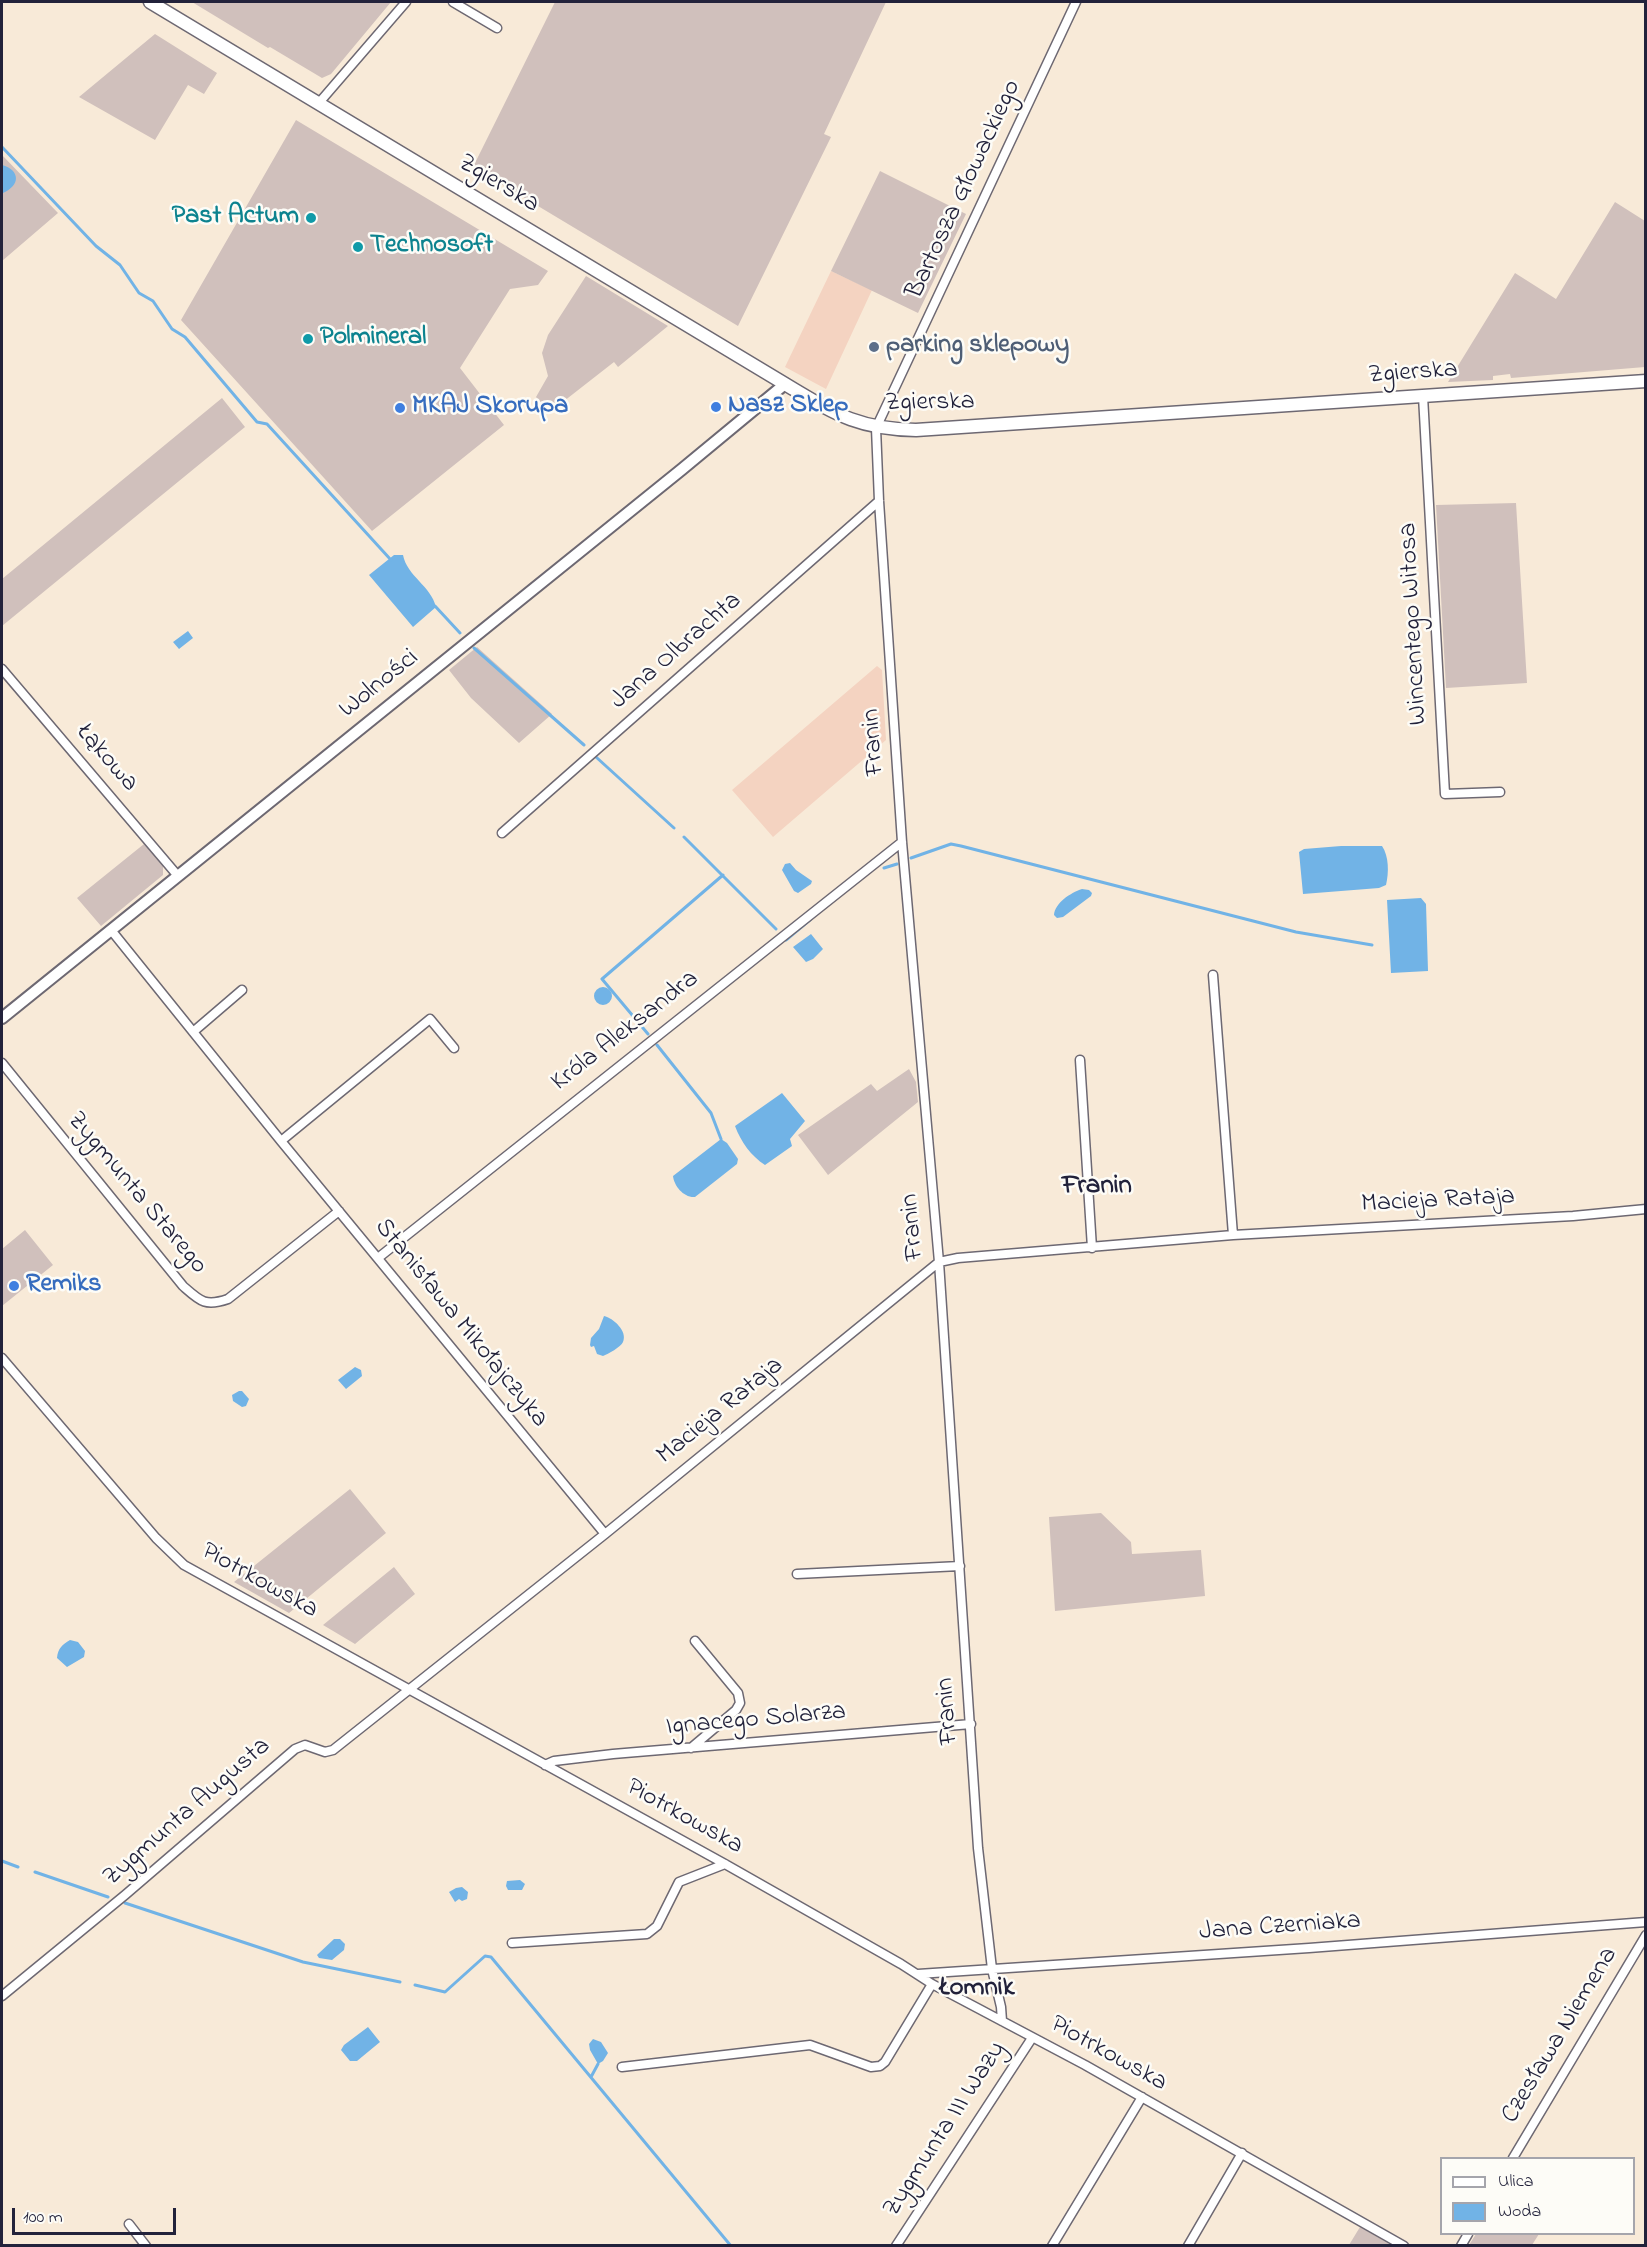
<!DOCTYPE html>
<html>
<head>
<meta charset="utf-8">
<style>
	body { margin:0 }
	#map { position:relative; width:1647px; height:2247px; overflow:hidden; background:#f8ead8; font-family:"Indie Flower",sans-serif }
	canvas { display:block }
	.frame { position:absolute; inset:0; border:3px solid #22223b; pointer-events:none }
	.legend { position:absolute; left:1440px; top:2157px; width:195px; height:78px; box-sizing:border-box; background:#fdfcf7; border:2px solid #a5a5ac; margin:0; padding:8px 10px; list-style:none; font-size:18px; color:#22223b }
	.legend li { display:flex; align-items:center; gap:12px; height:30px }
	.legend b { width:30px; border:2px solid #a5a5ac }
	.scale { position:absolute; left:12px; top:2208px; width:164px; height:27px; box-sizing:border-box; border:3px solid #22223b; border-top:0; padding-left:8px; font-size:18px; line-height:21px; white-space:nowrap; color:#22223b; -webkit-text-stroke:4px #fdfcf7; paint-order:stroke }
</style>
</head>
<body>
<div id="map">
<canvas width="1647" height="2247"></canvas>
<div class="frame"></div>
<ul class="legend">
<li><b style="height:8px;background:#fff"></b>Ulica</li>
<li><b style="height:16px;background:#71b3e6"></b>Woda</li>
</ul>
<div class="scale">100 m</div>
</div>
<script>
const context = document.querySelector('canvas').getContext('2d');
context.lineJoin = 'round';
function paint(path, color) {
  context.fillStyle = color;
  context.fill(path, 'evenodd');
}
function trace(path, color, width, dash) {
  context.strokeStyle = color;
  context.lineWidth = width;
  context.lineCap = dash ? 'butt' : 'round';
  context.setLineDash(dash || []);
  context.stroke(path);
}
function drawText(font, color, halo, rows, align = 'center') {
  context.font = font + ' "Indie Flower",sans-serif';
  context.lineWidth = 5;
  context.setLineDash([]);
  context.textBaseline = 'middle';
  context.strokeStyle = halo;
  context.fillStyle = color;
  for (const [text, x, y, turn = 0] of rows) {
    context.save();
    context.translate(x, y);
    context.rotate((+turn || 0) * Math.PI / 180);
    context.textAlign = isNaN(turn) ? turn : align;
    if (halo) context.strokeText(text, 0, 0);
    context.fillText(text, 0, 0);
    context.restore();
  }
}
paint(new Path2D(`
	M831 271 872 290 826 389 785 367Z
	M877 666 882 670 886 740 773 837 732 790Z`), '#f4d3c1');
paint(new Path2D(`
	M192 2H391L331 74 322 78 270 47 268 48Z
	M555 2H886L824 134 831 137 738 326 473 167Z
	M155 34 217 73 204 94 188 85 155 140 79 97Z
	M296 120 548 271 538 285 510 289 460 368 504 425 372 531 181 320Z
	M2 155 58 213 2 261Z
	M880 171 966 214 918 313 831 271Z
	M1615 202 1645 221V367L1511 378 1510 374 1493 376V380L1448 382 1515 273 1556 299Z
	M586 276 668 326 618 367 614 362 550 412 536 397 548 376 542 353 548 335Z
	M222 398 245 427 2 626V579Z
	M1516 503 1527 683 1446 688 1436 505Z
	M477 647 552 714 519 743 471 698 449 670Z
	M144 844 163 866V875L101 926 77 898Z
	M909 1069 916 1082 918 1102 828 1175 798 1135 871 1084 877 1091Z
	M25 1230 53 1265 2 1306V1249Z
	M350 1489 386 1533 289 1613 234 1582Z
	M1101 1513 1131 1542 1132 1554 1201 1550 1205 1596 1055 1611 1049 1517Z
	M394 1567 415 1594 355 1644 323 1625Z
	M1360 2227 1391 2245H1349Z
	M1476 2234H1539L1532 2245H1469Z`), '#d0c0bc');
paint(new Path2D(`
	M2 165C20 170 21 185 3 193Z
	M394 555H403C407 576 431 586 436 607L413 627 369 575Z
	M188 631 193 638 179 649 173 642Z
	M1341 846H1382C1389 856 1389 873 1386 885L1379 888 1303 894 1299 852 1304 849Z
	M790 863 796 870 812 881 811 884 798 893 794 891 782 870 785 864Z
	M1082 889 1089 890 1092 893 1091 896 1063 917 1057 918 1054 915C1055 903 1070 893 1082 889Z
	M1421 898 1426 904 1428 971 1391 973 1387 900Z
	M811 934 823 949 813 959 806 962 793 947Z
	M594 996a9 9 0 1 1 18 0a9 9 0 1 1-18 0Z
	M782 1093 805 1121 790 1139 792 1146 765 1165C751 1156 741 1142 735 1126Z
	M721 1139 727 1143 738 1159 737 1164 695 1197C684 1198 674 1186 673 1176Z
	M604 1316C613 1318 628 1331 623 1342 621 1347 608 1354 603 1356L597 1354 594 1346 591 1347 590 1345 591 1338 599 1329Z
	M355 1367 361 1370 362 1376 346 1389 338 1380Z
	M239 1391H242L249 1399 246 1406 242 1407 233 1401 232 1395Z
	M70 1640 78 1642 85 1651 84 1657 67 1667 57 1658C58 1648 62 1645 70 1640Z
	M520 1880 525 1884 522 1890H508L506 1886 507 1881Z
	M462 1887 468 1892 467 1899 462 1901 459 1899 455 1902 449 1892 456 1888Z
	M334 1939H340L345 1944 344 1950 332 1960 319 1958 317 1955Z
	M368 2027 380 2042 357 2061H350L341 2050 344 2045Z
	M593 2039 601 2042 608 2053 603 2061 598 2064 590 2050 589 2044Z`), '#71b3e6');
trace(new Path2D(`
	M2 147 96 246 120 265 139 293 153 301 172 329 185 337 257 422 267 424 391 560
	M435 606 460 633
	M474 648 584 745
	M596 757 674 828
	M684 837 776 929
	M911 858 951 844 961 846 1296 932 1372 945
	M884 868 897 864
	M786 940 811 919
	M648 1034 602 979 723 875
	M657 1045 711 1113 721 1139
	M2 1861 18 1867
	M35 1872 108 1897
	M125 1903 303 1962 400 1982
	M415 1985 445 1992 485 1956 491 1957 731 2246
	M591 2077 598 2064`), '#71b3e6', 3);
const minor = new Path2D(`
	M453 2 497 28
	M318 104 406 2
	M1423 396 1445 794 1500 792
	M2 669 178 876
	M502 833 879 501
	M111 930 281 1141 605 1534
	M1213 975 1233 1235
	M193 1032 242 990
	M1080 1060 1092 1248
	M2 1063 183 1286C200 1301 205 1307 228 1299L339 1211
	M281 1141 430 1019 454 1048
	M378 1258 902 842
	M2 1358 156 1538 184 1565 725 1864 901 1964 932 1984 1085 2065 1404 2246
	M797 1574 960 1566
	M691 1748 736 1710 740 1703 738 1693 695 1641
	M545 1765 554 1761 613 1754 971 1724
	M512 1943 647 1934 657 1926 679 1882 725 1864
	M918 1974 1309 1948 1646 1922
	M2 1996 125 1895 295 1749 305 1745 325 1752 333 1750 605 1534 939 1262 958 1258 1233 1235 1573 1216 1646 1209
	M1002 2021 1001 2007 992 1969 978 1848 939 1262 902 842 879 501 876 428 1076 2
	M622 2067 810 2045 871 2067 880 2066 885 2062 932 1984
	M1513 2158 1646 1935
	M129 2224 146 2246
	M896 2246 1032 2038
	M1052 2246 1142 2097
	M1188 2246 1242 2153
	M1461 2246 1468 2234`);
const tertiary = new Path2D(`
	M2 1018 681 470 785 384`);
const secondary = new Path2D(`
	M150 2 785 384C834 413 856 429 916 430L1646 381`);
trace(minor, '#6d6872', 11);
trace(tertiary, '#6d6872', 14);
trace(secondary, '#6d6872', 15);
trace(minor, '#fff', 8);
trace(tertiary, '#fff', 10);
trace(secondary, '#fff', 12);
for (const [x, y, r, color] of [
	[311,218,6,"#0f9aa8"],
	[358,247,6,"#0f9aa8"],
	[308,339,6,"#0f9aa8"],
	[874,347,6,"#5c6f8a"],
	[716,407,6,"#3f7fe0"],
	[400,408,6,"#3f7fe0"],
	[14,1286,6,"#3f7fe0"]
]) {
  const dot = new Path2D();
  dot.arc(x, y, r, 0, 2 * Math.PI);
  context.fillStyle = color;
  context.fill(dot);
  trace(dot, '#fdfcf7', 2);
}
drawText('26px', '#22223b', '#fdfcf7', [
	["Zgierska",498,185,31],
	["Bartosza Głowackiego",965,190,-65],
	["Zgierska",1413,374,-4],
	["Zgierska",930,404,-1],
	["Wincentego Witosa",1415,624,-93],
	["Jana Olbrachta",677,652,-41],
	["Wolności",380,685,-39],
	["Franin",875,742,-94],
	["Łąkowa",106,759,49],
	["Króla Aleksandra",626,1032,-38],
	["Zygmunta Starego",136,1194,50],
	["Macieja Rataja",1438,1202,-3],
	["Franin",914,1227,-95],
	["Stanisława Mikołajczyka",460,1324,51],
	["Macieja Rataja",721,1412,-39],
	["Piotrkowska",259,1582,29],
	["Franin",949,1711,-94],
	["Ignacego Solarza",756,1721,-5],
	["Zygmunta Augusta",188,1813,-41],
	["Piotrkowska",684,1818,29],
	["Jana Czerniaka",1280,1928,-4],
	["Czesława Niemena",1561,2036,-59],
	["Piotrkowska",1108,2055,29],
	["Zygmunta III Wazy",946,2130,-57]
]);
drawText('bold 26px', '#0d838f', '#fdfcf7', [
	["Past Actum",299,218,"right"],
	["Technosoft",370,247],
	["Polmineral",320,339]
], 'left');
drawText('bold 26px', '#4e5e75', '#fdfcf7', [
	["parking sklepowy",886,347]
], 'left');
drawText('bold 26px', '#366cbe', '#fdfcf7', [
	["Nasz Sklep",728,407],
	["MKAJ Skorupa",412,408],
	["Remiks",26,1286]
], 'left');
drawText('bold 27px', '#22223b', '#fdfcf7', [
	["Franin",1097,1188],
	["Łomnik",977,1990]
]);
</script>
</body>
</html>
